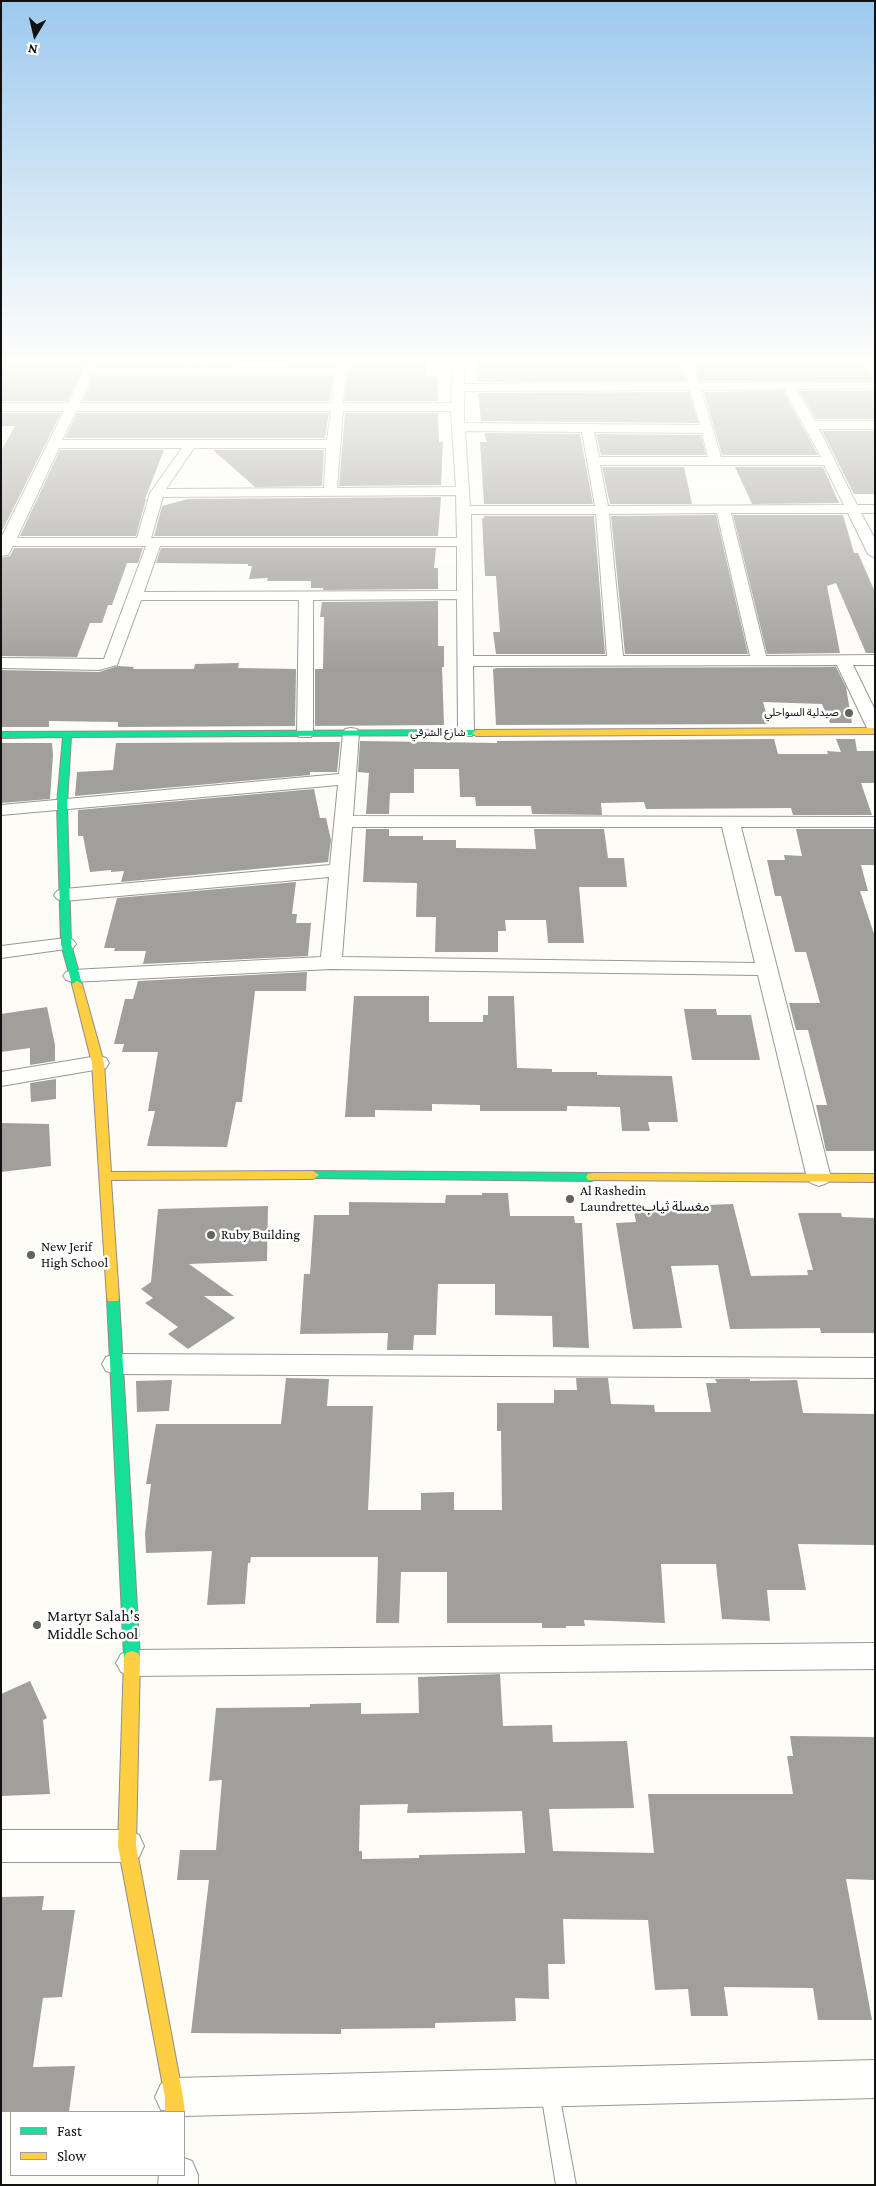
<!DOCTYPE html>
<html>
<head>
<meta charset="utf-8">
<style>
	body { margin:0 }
	#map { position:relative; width:876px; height:2186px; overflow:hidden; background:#fdfcf7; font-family:"Crimson Pro",serif }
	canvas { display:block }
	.frame { position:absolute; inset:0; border:2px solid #111; pointer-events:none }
	.legend { position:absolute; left:10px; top:2111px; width:175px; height:65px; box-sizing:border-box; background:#fff; border:1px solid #a0a0a0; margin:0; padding:6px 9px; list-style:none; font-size:15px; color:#111 }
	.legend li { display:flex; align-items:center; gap:10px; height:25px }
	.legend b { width:25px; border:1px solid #a0a0a0 }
	.north { position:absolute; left:10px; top:10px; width:50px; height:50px; -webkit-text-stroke:4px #fff; paint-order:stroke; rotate:189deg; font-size:14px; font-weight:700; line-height:20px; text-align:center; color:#111 }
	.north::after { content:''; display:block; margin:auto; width:18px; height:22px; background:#111; clip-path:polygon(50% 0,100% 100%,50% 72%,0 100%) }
</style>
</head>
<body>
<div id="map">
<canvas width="876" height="2186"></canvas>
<div class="frame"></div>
<ul class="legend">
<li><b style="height:6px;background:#16e098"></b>Fast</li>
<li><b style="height:6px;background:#ffcf43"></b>Slow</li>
</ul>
<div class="north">N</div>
</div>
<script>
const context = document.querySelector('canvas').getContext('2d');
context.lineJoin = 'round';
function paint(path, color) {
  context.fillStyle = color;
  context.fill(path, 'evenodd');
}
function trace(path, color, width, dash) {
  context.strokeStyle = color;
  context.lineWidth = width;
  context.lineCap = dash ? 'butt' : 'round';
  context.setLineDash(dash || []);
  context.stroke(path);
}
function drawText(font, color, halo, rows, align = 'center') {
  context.font = font + ' "Crimson Pro","Noto Sans Arabic",serif';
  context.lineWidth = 5;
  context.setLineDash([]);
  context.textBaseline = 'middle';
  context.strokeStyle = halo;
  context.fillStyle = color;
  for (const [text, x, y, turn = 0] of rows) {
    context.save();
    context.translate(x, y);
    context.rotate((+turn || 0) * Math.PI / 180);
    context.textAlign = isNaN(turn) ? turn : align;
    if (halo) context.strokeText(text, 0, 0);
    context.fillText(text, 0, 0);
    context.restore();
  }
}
paint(new Path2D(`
	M1 363H85L67 401H1Z
	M101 363 210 365 211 363H236L235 366H99Z
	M290 363H334V366H288Z
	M350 363H428L425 376H437L438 401H345Z
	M476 363H680L685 381 477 382Z
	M696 363H863L875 380 700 381Z
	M94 376H333L330 401H83Z
	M875 390V419H816L799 391Z
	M783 391 818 455H722L704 392Z
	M689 392 698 423 481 421 478 393Z
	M1 413H61L1 533V451L15 426H1Z
	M77 413H329L325 438H65Z
	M345 413H438L439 442H443L441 485 339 486Z
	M822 431H875V494H854Z
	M484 433 580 434 593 504H484L480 442H487Z
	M596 434 701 435 706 455H601Z
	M60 450H164L145 499H146L136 536H20Z
	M213 450H324L322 486 255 487Z
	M602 467H684L692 504H610Z
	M735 467H823L839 503 752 504Z
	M441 497 438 536H154L162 506 188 499Z
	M716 515 748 654H625L611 516Z
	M733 515H843L854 553H858L875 592V653H866L836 583 827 586 840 653 767 654Z
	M484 516H594L605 654H496L493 632H500L496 576H485L482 518H484Z
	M14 548H143L138 563H127L112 605H108L102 623H90L77 657 1 656V558L10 556Z
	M161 548H436L434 568H438V589L323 590V588H311V581H267L268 578 249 579 252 566H248V564L156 563Z
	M438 601V646H444V667H442L444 725 315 726V669H323L324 617H320L322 602Z
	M239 663 238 668 296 669 295 726 118 727V722L49 721V727H1V670L99 672 118 666 134 667 133 669H194L195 664Z
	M836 667 846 687 852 723H830L822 704 763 702 769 724 496 725 493 669 497 668Z
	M774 739 778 754H828L827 751 841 752 836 739H855L857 751H875V783H861L872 815H793L791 808 646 809 644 802 601 803 602 815 532 814 531 806H476L475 797H460L459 769H414V793H390L389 814H366L369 773 358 772 360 741 497 743V741Z
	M340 742 337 772H310V775L75 796 77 772 113 770 116 743Z
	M1 743H52L53 755 50 799 1 803Z
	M314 789 320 818H326L331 840 328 862 121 882 124 871 111 872V870L90 872 83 836H78V810Z
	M366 829H389V836H423V840H456V848L536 849 534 829H604L608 858H624L627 887H579L584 943H548L546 920H505L506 931H498V952H435L436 917H416L417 883 363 882Z
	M796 829H875V865H861L868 891H860L875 937V1151H826L816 1105H827L808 1030H796L789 1003H820L806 952H795L781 896H775L767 860H785L784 855 802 856Z
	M296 882 292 914H297L296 923H311L308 956 143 964 146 951H114L115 948H104L117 898Z
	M307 972 306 991H255L242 1102H236L227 1147 147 1146 155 1111H148L158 1052H122L124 1044H114L125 999H133L138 981Z
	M354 996H429V1022H483V1015H488V996H514L517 1068 552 1069V1072H597V1075L672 1076 678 1122H648L650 1131H622L620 1107 567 1106V1111H480V1105L432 1104V1111L375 1110V1117H345Z
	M47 1007 55 1045V1061L30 1065V1048L1 1052V1014Z
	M684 1009H716L717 1015H751L760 1060H692Z
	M56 1079V1099L31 1102 30 1083Z
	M1 1123 49 1124 51 1166 1 1172Z
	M482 1193H508L510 1216H574L575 1223H582L589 1348 553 1347 552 1316 495 1315V1284H438L436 1335H414L413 1350H387L388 1333 300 1334 304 1274H310L314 1215H349V1202L445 1203 446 1195H482Z
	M733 1204 751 1276 808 1275 807 1270H813L798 1213H841L842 1217 875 1218V1333H821L820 1328 730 1329 718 1265 671 1266 682 1328 633 1329 616 1223 636 1222 633 1208Z
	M268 1206 267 1261 189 1264 234 1296H204L235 1318 188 1349 168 1334 178 1327 145 1303 153 1298 141 1289 151 1282 158 1209Z
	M286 1378 329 1379 327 1406H373L368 1510H421V1493L454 1492V1510H502L501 1431H497V1403H554V1390H577L576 1378H608L611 1404 654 1405 655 1412H711L706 1383H717L715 1379H750V1381L797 1380 803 1413 875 1414V1545L798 1544 806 1590H767L770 1621 722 1619 716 1564H661L665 1623 584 1620 585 1626H566V1628H542V1623H447V1572H401L399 1623H376L378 1557H251L250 1563H248L245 1604 207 1605 212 1551 146 1553 145 1533 151 1484H146L156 1424H281Z
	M172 1380 169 1411 137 1412 136 1381Z
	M500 1674 503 1726 552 1725 553 1742 627 1741 634 1808 549 1809 553 1851 654 1853 648 1794H793L787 1756H793L790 1736 875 1737V1880L846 1879 872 2020H818L813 1988 724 1987 728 2016H691L688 1989 655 1990 648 1920 563 1919 565 1964H548L549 1999 515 1998 516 2021 435 2023V2028L341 2029V2034L191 2033 209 1880H177L180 1850H216L222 1780 209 1781 216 1708 310 1707V1704L361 1703V1714L419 1713 418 1677ZM408 1804 407 1813 522 1811 525 1853 419 1855V1858L362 1859V1851H359L360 1805Z
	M30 1681 47 1718 43 1720 50 1794 1 1796V1694Z
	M44 1896 42 1910H75L62 1997 43 1998 33 2067 75 2066 69 2112H1V1897Z`), '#a19f9c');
const lane = new Path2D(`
	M550 2084 557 2086 559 2093 576 2185H556L541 2093 543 2086Z`);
const street = new Path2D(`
	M87 363H99L96 368H336V363H348L343 403H451L453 363H465L464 384 688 383 682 363H694L699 383 875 382V388L796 389 815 421H875V429H819L857 505H875V513H861L875 539V558L868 554 848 513H731L766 656 875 655V665H853L875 710V733L869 732 867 728 837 665 473 666 474 732 472 736H460L458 732 457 599 313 600V733L311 737H299L297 733 299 600H141L117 665 99 670 1 668V658L104 659 146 546H13L8 555 1 556V538L64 411H1V403H68ZM93 374H335L332 403H80ZM784 389 821 457H721L701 390ZM690 390 700 425 464 423V391ZM76 411H331L327 440H62ZM343 411H451L456 487 337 488ZM465 431 582 432 595 506H470ZM594 432 702 433 708 457H599ZM59 448H182L150 493 137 538H17ZM194 448H326L324 488 166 489ZM600 465H824L844 505 608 506ZM456 495 457 538H151L163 497ZM717 513 750 656H623L609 514ZM471 514H596L607 656H473ZM160 546H457V591L144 592Z
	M351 728 357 729 359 733 353 816 875 817V827H741L831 1178 827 1183 819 1186 811 1183 807 1178 758 975 331 969 73 982 66 980 63 976 66 972 73 970 321 957 329 877 64 901 57 899 54 895 57 891 64 889 330 865 338 785 1 815V805L339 774 343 733 345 729ZM352 827H722L755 963 342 957Z
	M66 938 73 940 76 944 73 948 1 958V946Z
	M98 1056 106 1058 109 1063 106 1068 1 1086V1072Z
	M115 1354 875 1358V1378L115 1374 106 1371 102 1364 106 1357Z
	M875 1643V1669L132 1676 121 1672 116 1663 121 1654 132 1650Z
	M1 1830H127L139 1835 144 1846 139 1857 127 1862H1Z
	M875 2060V2098L184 2116V2112L161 2110 155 2097 161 2084 174 2078Z
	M184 2158 192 2161 198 2175V2185H158L159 2175H184Z`);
const fast = new Path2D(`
	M476 730 479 731V735L71 737 67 804 71 944 82 984 77 987 72 984 61 944 57 804 63 737 1 738V732Z
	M313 1171 592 1173 598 1177 592 1181 309 1178 307 1175Z
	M113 1294 118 1295 119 1298 140 1658 138 1663 132 1665 126 1663 124 1658 107 1298 108 1295Z`);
const slow = new Path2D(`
	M875 728V734L476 736 472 733 476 730Z
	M77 981 82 984 104 1063 111 1172 313 1171 319 1175 313 1179 111 1180 119 1298 118 1301H108L107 1298 92 1063 72 984Z
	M592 1173 875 1174V1182L588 1180 586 1177 588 1174Z
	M132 1651 138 1653 140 1658 136 1846 183 2097 185 2112 184 2114V2112H165V2097L118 1846 124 1658 126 1653Z`);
trace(lane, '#979795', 2);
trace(street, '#979795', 2);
trace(fast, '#8e8d8b', 2);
trace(slow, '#8e8d8b', 2);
paint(lane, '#fffffe');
paint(street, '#fffffe');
paint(fast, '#16e098');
paint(slow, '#ffcf43');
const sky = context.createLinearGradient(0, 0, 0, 669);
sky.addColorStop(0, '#9dc9ee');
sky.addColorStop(0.54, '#fefefb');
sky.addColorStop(1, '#fefefb00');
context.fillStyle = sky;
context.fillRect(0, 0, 876, 669);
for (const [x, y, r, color] of [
	[849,713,5,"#646362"],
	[570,1199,5,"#646362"],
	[211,1235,5,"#646362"],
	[31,1255,5,"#646362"],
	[37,1625,5,"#646362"]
]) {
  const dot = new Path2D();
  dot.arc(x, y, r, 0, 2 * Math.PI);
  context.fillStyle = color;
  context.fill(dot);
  trace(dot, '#fff', 2);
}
drawText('11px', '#111', '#fff', [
	["صيدلية السواحلي",839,713]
], 'right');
drawText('11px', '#111', '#fff', [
	["شارع الشرقي",438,733]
]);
drawText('14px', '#111', '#fff', [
	["Al Rashedin",580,1191],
	["Laundretteمغسلة ثياب",580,1207],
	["Ruby Building",221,1235],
	["New Jerif",41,1247],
	["High School",41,1263]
], 'left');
drawText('16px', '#111', '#fff', [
	["Martyr Salah's",47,1616],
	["Middle School",47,1634]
], 'left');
</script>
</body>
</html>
